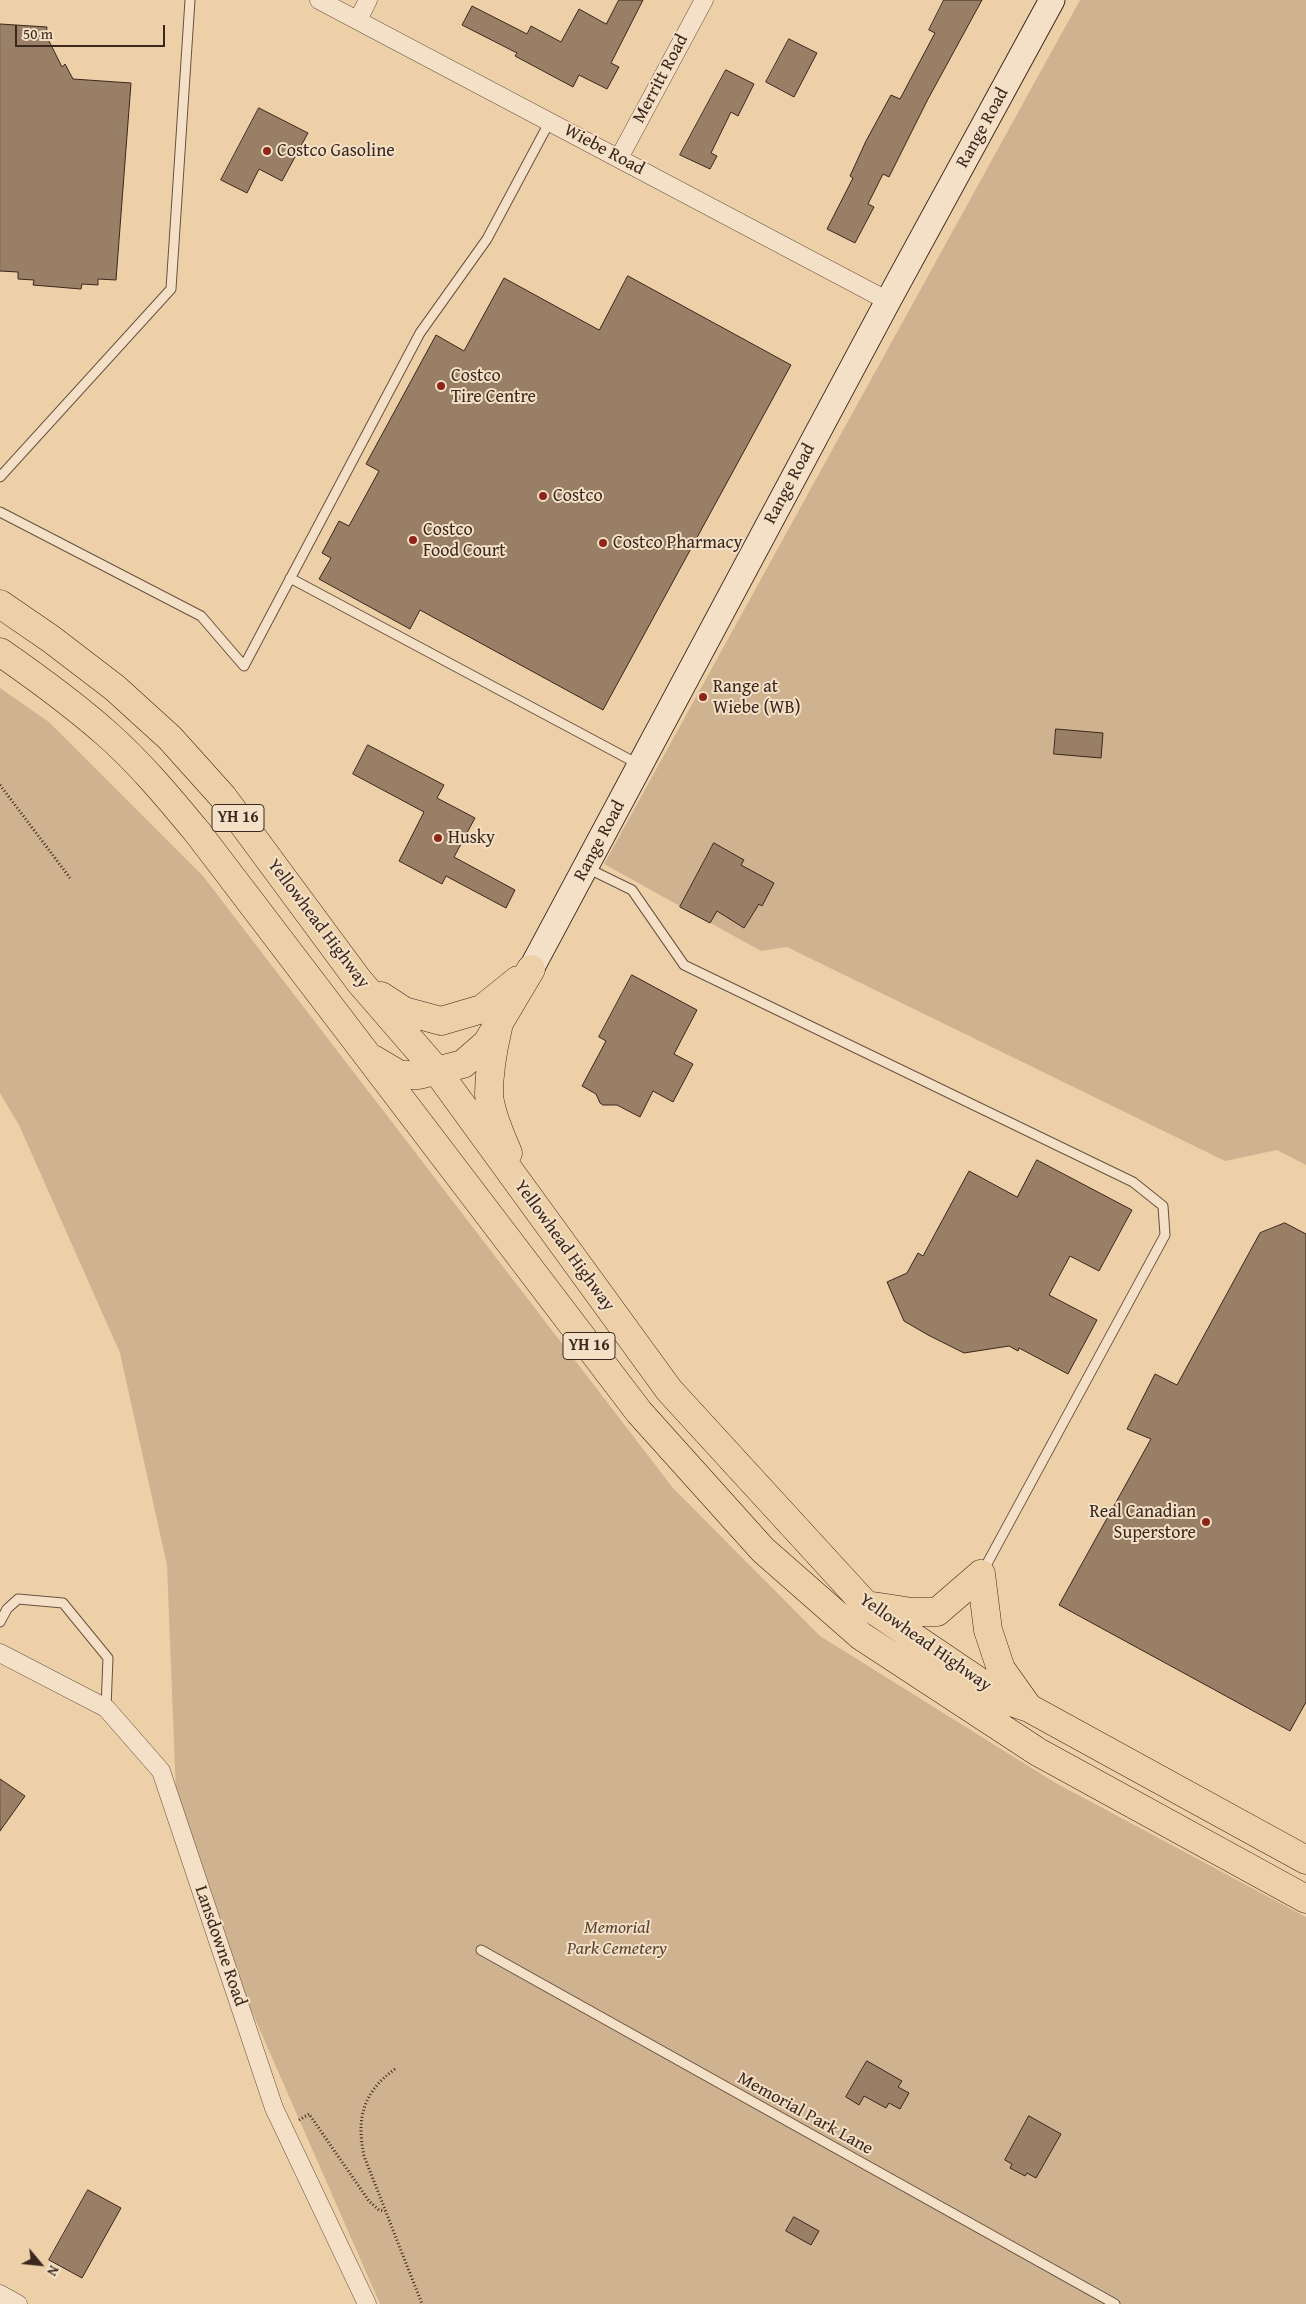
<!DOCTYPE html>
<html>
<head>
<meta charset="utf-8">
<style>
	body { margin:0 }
	#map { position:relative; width:1306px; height:2304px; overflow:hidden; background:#eed0a8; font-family:"Gentium Book Plus",serif }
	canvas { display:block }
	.north { position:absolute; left:15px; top:2239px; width:50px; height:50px; -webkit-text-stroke:4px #f4e0c6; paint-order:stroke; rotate:118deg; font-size:14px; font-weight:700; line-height:20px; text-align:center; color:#3a271d }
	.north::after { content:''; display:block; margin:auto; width:18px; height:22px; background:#3a271d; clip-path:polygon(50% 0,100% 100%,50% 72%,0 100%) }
	.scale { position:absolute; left:15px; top:25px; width:150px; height:22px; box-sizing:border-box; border:2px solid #3a271d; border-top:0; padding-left:6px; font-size:15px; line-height:18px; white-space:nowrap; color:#3a271d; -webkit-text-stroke:4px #f4e0c6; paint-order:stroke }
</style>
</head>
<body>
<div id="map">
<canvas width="1306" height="2304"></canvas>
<div class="north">N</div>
<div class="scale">50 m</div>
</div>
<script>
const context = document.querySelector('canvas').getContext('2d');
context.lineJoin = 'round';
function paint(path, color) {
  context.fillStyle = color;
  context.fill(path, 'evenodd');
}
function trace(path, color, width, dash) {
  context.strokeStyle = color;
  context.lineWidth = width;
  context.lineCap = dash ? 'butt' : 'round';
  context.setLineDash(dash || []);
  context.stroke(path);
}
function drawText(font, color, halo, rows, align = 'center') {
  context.font = font + ' "Gentium Book Plus",serif';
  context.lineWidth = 4;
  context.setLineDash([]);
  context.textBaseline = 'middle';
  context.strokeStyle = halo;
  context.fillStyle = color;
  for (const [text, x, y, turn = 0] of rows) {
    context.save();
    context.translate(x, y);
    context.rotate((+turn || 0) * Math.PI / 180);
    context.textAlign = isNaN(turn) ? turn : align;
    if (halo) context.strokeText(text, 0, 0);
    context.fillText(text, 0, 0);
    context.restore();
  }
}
paint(new Path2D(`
	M1080 0H1306V1165L1277 1150 1225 1161 787 947 761 951 604 864Z
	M0 688 49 722 203 876 673 1488 820 1636 1054 1782 1306 1917V2304H380L231 1964 176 1794 167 1565 120 1353 19 1125 0 1093Z`), '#cfb390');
const building = new Path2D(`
	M619 0H643L611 63 619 67 607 89 579 75 573 87 515 56 517 53 462 25 472 6 527 34 531 26 561 42 579 9 606 24Z
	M944 0H982L928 99 889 177 883 174 868 204 874 207 855 243 827 229 853 178 850 176 866 141 891 95 900 99 935 33 929 30Z
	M0 24 47 27 46 35 62 67 65 64 73 79 131 83 116 280 98 279V285L82 284 81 289 33 285 34 280 18 279V272L0 271Z
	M789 39 817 53 794 97 766 82Z
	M726 70 754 84 738 116 731 112 711 153 717 156 710 169 680 155Z
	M259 108 308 133 282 181 259 169 247 193 221 180Z
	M628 276 791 365 603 710 420 610 410 629 319 579 331 558 322 553 339 521 349 526 379 471 366 464 436 335 464 351 504 278 599 330Z
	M1056 729 1103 733 1101 758 1054 754Z
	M368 745 444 785 437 798 475 818 454 857 515 890 506 908 446 876 442 884 399 861 424 812 353 774Z
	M714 843 744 860 741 865 774 883 762 906 759 904 744 928 717 911 710 923 680 907Z
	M632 975 697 1010 674 1054 693 1064 673 1102 653 1091 640 1117 617 1105H603L600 1103 596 1094 582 1086 606 1041 599 1037Z
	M1037 1160 1132 1210 1099 1271 1070 1256 1049 1295 1097 1320 1068 1374 1019 1348 1018 1351 1009 1346 964 1353 928 1335 904 1321 887 1282 907 1273 918 1253 923 1256 969 1171 1017 1197Z
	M1285 1223 1306 1234V1702L1290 1731 1059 1605 1151 1439 1127 1429 1155 1374 1177 1385 1260 1233Z
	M0 1779 25 1796 0 1831Z
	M867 2061 902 2081 898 2087 909 2093 900 2109 889 2103 886 2108 864 2096 859 2105 846 2097Z
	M1029 2116 1061 2134 1036 2178 1027 2173 1025 2176 1010 2168 1012 2164 1005 2160Z
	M88 2190 121 2208 82 2278 49 2260Z
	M794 2217 819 2231 811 2245 786 2231Z`);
paint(building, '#987f65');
trace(building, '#3a271d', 1);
const lane = new Path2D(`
	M0 477 171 289 190 0
	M0 512 201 616 244 666 420 333 487 239 550 121
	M290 578 638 764
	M587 868 632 890 684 965 1133 1182 1163 1206 1165 1235 983 1571
	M0 1622 7 1609 18 1599 63 1603 108 1658 106 1708
	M481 1950 1115 2304`);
const street = new Path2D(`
	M319 0 888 301
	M358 20 368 0
	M619 158 704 0
	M0 1653 106 1708 161 1771 274 2108 367 2304
	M0 2294 18 2304`);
const secondary = new Path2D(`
	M531 969 888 301 1052 0`);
const highway = new Path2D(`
	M0 604 51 639 115 688 170 738 223 797 359 981 437 1071 669 1390 866 1605 1008 1701 1029 1708 1306 1860
	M0 652C36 677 73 704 107 734 140 763 169 798 198 833L639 1412 763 1550 861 1636 1038 1752 1306 1899
	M381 996 404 1011 441 1021 482 1009 518 980
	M498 1028C493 1049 489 1071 489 1094 490 1113 501 1136 508 1153
	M373 1059 400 1075H419L463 1064 487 1043 531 969
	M981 1574 988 1630 1001 1669 1028 1707
	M873 1606 912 1612H937L981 1574`);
trace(lane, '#675140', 11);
trace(street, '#675140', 19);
trace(secondary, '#3a271d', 27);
trace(highway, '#3a271d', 29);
trace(new Path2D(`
	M0 785 70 878
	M395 2069C363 2092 356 2118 364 2156L422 2304
	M299 2120 309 2114 369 2201 379 2210 385 2211`), '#3a271d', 3, [1, 2.5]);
trace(lane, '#f4e0c6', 9);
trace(street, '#f4e0c6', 18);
trace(secondary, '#f4e0c6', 25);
trace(highway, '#eed0a8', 28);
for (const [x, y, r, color] of [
	[267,151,5,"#8f2418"],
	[441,386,5,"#8f2418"],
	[543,496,5,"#8f2418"],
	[413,540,5,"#8f2418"],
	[603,543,5,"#8f2418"],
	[703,697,5,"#8f2418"],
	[438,838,5,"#8f2418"],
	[1206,1522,5,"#8f2418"]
]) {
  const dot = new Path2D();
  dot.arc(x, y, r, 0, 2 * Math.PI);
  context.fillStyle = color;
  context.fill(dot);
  trace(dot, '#f4e0c6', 2);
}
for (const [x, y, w] of [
	[238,818,52],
	[589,1346,52]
]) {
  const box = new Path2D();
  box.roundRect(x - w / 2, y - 13.5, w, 27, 4);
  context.fillStyle = '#f4e0c6';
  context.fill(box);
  trace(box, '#3a271d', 1);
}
drawText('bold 16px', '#3a271d', null, [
	["YH 16",238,818],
	["YH 16",589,1346]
]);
drawText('18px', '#3a271d', '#f4e0c6', [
	["Merritt Road",661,79,-62],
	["Range Road",983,128,-61],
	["Wiebe Road",604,150,28],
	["Range Road",790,484,-62],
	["Range Road",600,841,-62],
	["Yellowhead Highway",318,924,53],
	["Yellowhead Highway",564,1246,54],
	["Yellowhead Highway",925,1643,35],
	["Lansdowne Road",220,1946,71],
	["Memorial Park Lane",805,2114,29]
]);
drawText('18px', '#3a271d', '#f4e0c6', [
	["Costco Gasoline",277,151],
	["Costco",451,376],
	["Tire Centre",451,397],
	["Costco",553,496],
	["Costco",423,530],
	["Food Court",423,551],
	["Costco Pharmacy",613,543],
	["Range at",713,687],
	["Wiebe (WB)",713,708],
	["Husky",448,838],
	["Real Canadian",1196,1512,"right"],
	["Superstore",1196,1533,"right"]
], 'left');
drawText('italic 18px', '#584334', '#f4e0c6', [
	["Memorial",617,1928],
	["Park Cemetery",617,1949]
]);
</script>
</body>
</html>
